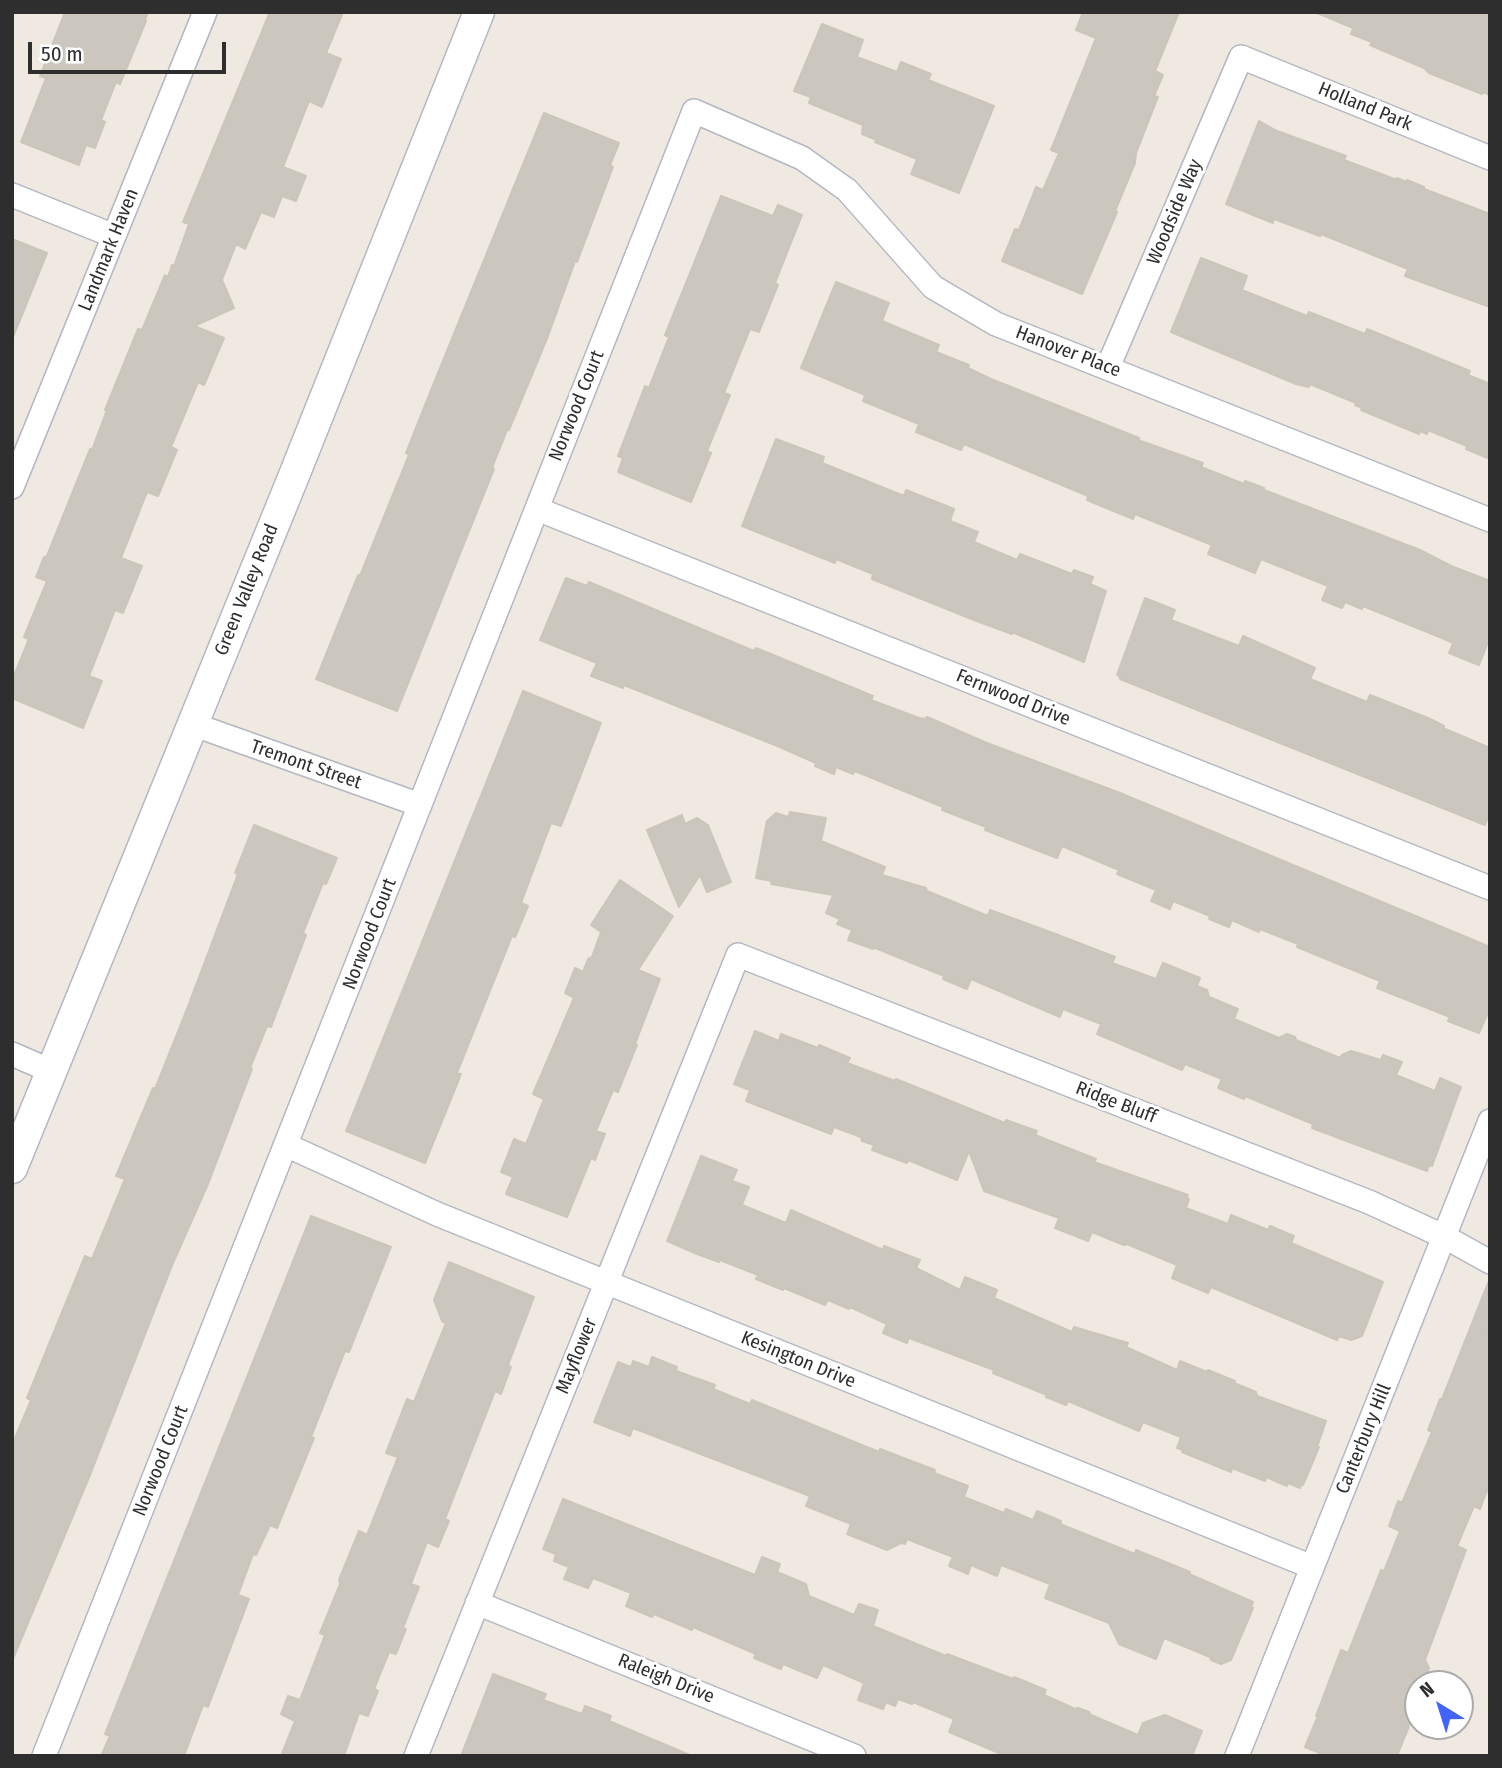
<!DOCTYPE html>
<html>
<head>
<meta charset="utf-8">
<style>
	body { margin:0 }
	#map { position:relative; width:1502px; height:1768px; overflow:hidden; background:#efe9e1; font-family:"Fira Sans Condensed",sans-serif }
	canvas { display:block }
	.frame { position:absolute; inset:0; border:14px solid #2e2e2e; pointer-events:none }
	.north { position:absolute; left:1404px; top:1670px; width:70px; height:70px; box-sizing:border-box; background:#fff; border:2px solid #ababab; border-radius:50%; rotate:322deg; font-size:19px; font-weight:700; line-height:28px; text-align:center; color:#2e2e2e }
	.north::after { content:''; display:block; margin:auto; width:24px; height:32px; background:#4264fb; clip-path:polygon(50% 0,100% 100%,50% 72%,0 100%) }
	.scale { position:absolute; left:28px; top:42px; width:198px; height:32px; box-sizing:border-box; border:4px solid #2e2e2e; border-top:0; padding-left:9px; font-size:21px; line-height:24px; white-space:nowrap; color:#2e2e2e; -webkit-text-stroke:5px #fff; paint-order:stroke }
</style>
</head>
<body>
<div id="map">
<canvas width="1502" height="1768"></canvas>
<div class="frame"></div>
<div class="north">N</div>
<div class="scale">50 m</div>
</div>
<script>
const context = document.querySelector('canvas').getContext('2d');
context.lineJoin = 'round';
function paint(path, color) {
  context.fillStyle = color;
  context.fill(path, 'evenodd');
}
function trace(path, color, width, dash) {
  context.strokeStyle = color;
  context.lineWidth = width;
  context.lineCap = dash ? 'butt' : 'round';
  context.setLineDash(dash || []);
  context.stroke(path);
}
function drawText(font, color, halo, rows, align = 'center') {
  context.font = font + ' "Fira Sans Condensed",sans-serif';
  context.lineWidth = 6;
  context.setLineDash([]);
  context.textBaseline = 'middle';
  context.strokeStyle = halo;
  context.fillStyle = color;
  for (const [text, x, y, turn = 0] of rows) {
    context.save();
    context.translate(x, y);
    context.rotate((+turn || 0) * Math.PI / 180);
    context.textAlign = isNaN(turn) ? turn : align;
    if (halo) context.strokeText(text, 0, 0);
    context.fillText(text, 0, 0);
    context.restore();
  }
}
const building = new Path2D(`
	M65 12H148L145 20 146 21 120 84 116 82 101 120 105 122 95 148 86 145 79 165 21 142 46 78 40 76Z
	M270 12H343L326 53 341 59 322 107 309 101 283 167 306 176 296 201 282 196 274 217 261 212 245 249 236 244 222 280 234 308 194 326 224 338 204 385 198 382 171 447 177 450 158 496 147 492 121 558 142 566 123 613 115 610 89 676 102 681 83 728 12 698V681L29 639 24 637 47 581 36 577 44 557 46 558 90 449 92 450 107 410H105L138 329 142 330 165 275 168 277 172 265 174 266 189 224 183 222Z
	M1083 12H1179L1155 71 1163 75 1154 96 1158 97 1136 153 1135 163 1115 211 1117 212 1082 294 1002 261 1015 229 1019 230 1036 187 1043 190 1059 153 1051 150 1096 38 1076 30Z
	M1315 12H1490V95L1483 92 1482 94 1429 73 1424 68 1370 45 1372 42 1351 34 1353 28Z
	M822 24 863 40 857 57 897 72 901 62 931 74 928 80 994 106 959 193 911 174 917 159 875 142 877 140 862 134 863 125 809 103 811 97 794 91Z
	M544 113 619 143 610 165 613 167 577 262 575 261 548 336 509 430H507L492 468 494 469 397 711 316 679 358 575 360 576 409 455 406 453 431 390Z
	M1259 121 1277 131 1346 156 1344 160 1397 180V178L1406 182 1407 180 1424 187V189L1490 214V307L1405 276 1408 269 1321 234 1320 236 1274 219 1273 223 1226 204Z
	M721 196 773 216 778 205 802 215 775 283 778 285 759 332 750 329 724 393 730 395 707 451 711 453 691 502 618 472 623 458 618 456 645 386 649 388 669 337 665 335Z
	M12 239 47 253 13 337H12Z
	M1201 258 1247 276 1242 290 1307 316 1309 312 1365 334 1367 329 1470 371 1468 375 1490 384V459L1466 449 1467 446 1428 430 1427 434 1420 431 1419 434 1361 410 1362 408 1355 405 1356 403 1310 384 1309 387 1296 384 1171 332Z
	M836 282 889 303 882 321 939 345 936 352 969 365 968 368 991 379 1139 438 1138 440 1203 463 1201 467 1244 484 1245 481 1264 488V490L1420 550 1451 566 1490 581V637L1479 665 1449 653 1453 643 1442 638 1363 606 1362 609 1345 602 1342 608 1322 600 1328 586 1261 559 1255 573 1208 554 1212 545 1135 514 1133 519 1087 500 1088 496 964 444 961 450 916 432 919 424 863 401 865 395 801 368Z
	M776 439 824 457 822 463 904 496 906 490 954 509 950 521 978 532 974 542 1017 560 1020 554 1072 574 1074 570 1093 577 1090 584 1106 591 1084 662 1012 632V634L979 622 872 579 873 574 836 559 835 563 742 526Z
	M566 578 587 586 589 582 754 651 756 648 873 696 871 700 919 718 926 719 927 717 987 743 1120 793 1490 947V1008L1479 1033 1448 1021 1450 1017 1377 988 1380 981 1297 947 1298 944 1260 929 1259 932 1232 920 1229 927 1209 919 1210 916 1173 901 1170 909 1151 901 1156 890 1117 874 1119 870 1062 846 1057 858 985 830 986 827 942 810 943 807 855 771 853 774 836 767 834 774 815 766 816 763 775 745 624 685 623 688 591 676 597 663 540 640Z
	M1145 598 1175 610 1171 620 1239 646 1243 636 1315 668 1310 679 1367 702 1370 695 1428 718 1444 726 1443 728 1490 748V812L1485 825 1120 679V677L1117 675Z
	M523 691 601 723 561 826 551 823 521 903 528 906 515 937 512 936 457 1073 461 1074 425 1163 346 1131Z
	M790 812 826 818 821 841 885 867 882 875 926 888 927 891 988 916 990 910 1053 933 1115 957 1112 963 1156 979 1163 963 1200 978 1197 986 1207 990 1209 997 1238 1009 1234 1019 1279 1038 1287 1034 1295 1037 1296 1040 1340 1058 1342 1055 1351 1051 1381 1060 1383 1055 1402 1062 1396 1075 1435 1091 1440 1078 1461 1087 1432 1166 1429 1165 1427 1171 1312 1128 1313 1124 1245 1096 1244 1099 1218 1088 1222 1079 1185 1064 1182 1070 1097 1034 1101 1024 1063 1009 1060 1017 971 979 967 989 943 979 944 976 873 947V949L848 940 852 930 837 924 840 919 826 913 833 895 771 884 772 881 756 878 767 821 776 813 788 817Z
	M682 815 685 824 697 818 708 825 731 882 707 892 700 875 679 907 647 830Z
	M254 825 337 858 326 884 323 883 303 933 306 935 271 1027 267 1026 250 1068 252 1069 208 1184 173 1263 90 1475 12 1661V1445L31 1400 27 1398 85 1256 92 1259 125 1179 116 1176 153 1088 155 1089 187 1009 238 874 235 873Z
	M620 880 673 916 638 970 660 979 635 1044 637 1045 618 1092 613 1090 596 1131 605 1134 595 1160 591 1158 567 1217 506 1194 513 1177 501 1172 514 1139 526 1144 544 1099 533 1094 574 998 565 993 575 968 583 972 588 959 592 957 601 932 591 925Z
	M755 1031 779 1041 781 1034 818 1048 819 1045 850 1058 847 1063 895 1081 896 1079 1005 1123 1006 1120 1037 1131 1035 1135 1096 1159 1094 1162 1188 1195 1186 1198 1189 1199 1186 1208 1228 1224 1231 1215 1268 1230 1270 1226 1294 1236 1291 1243 1383 1282 1362 1336 1351 1340 1339 1336 1337 1340 1211 1287 1208 1293 1172 1278 1177 1265 1127 1244 1124 1245 1092 1232 1088 1241 1055 1228 1059 1218 984 1191 969 1151 957 1180 908 1160 907 1163 872 1150 874 1145 862 1141 861 1137 834 1127 831 1134 746 1101 750 1090 734 1084Z
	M701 1156 737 1170 732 1181 749 1187 742 1205 786 1223 791 1210 883 1250 884 1246 920 1260 916 1268 960 1290 965 1277 997 1290 994 1298 1072 1332 1074 1327 1128 1343 1126 1347 1177 1370 1180 1361 1207 1372 1208 1370 1235 1381 1234 1383 1256 1392 1257 1396 1326 1421 1317 1447H1319L1303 1485 1301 1484 1300 1488 1288 1483 1287 1486 1266 1477 1265 1481 1232 1468 1231 1472 1182 1452 1183 1450 1177 1448 1181 1437 1143 1422 1139 1431 1068 1401 1066 1405 1046 1397 1047 1395 993 1373 994 1370 909 1338 907 1343 883 1333 887 1324 850 1307 849 1309 828 1300 825 1305 784 1288 783 1290 756 1279 758 1275 720 1260 719 1262 697 1254 667 1241Z
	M311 1216 391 1247 349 1352 345 1351 311 1437 314 1438 277 1528 270 1525 256 1555 253 1554 238 1595 249 1599 208 1707 203 1705 184 1756H101L110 1736 105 1734Z
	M449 1262 534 1297 508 1365 511 1367 501 1394 495 1391 445 1519 449 1521 438 1547 427 1542 411 1584 419 1587 403 1628 406 1629 396 1654 389 1652 374 1689 378 1691 368 1716 359 1713 344 1756H281L295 1721 281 1714 288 1696 300 1700 325 1635 320 1633 340 1584 339 1580 359 1531 367 1535 398 1457 386 1453 407 1399 414 1402 446 1323 442 1321 434 1300Z
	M1488 1283 1490 1483 1480 1509 1474 1506 1457 1546 1466 1550 1425 1660 1429 1668 1425 1677 1418 1680V1704L1397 1756H1327L1305 1747 1318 1716H1316L1341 1650 1348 1653 1381 1570 1384 1571 1400 1531 1389 1526 1398 1501 1402 1503 1432 1432 1428 1430 1440 1399H1442Z
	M652 1357 677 1367 676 1371 715 1385 713 1389 750 1404 752 1400 879 1452 880 1449 935 1470 934 1473 968 1486 964 1497 1004 1513 1006 1509 1033 1520 1037 1511 1061 1521 1060 1524 1135 1554 1136 1550 1190 1572 1189 1574 1253 1602 1251 1608H1253L1231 1660 1221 1664 1211 1660 1210 1657 1164 1638 1156 1659 1119 1644 1109 1623 1045 1598 1050 1584 1001 1565 997 1576 971 1565 968 1574 949 1566 953 1557 907 1539 905 1544 901 1543 887 1550 847 1534 851 1524 806 1506 810 1496 633 1428 630 1436 594 1422 618 1362 631 1367 633 1361 649 1367Z
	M563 1499 755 1575 762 1557 780 1564 777 1572 806 1584 809 1596 854 1615 859 1604 878 1610 873 1626 946 1656 947 1654 1013 1679 1014 1677 1046 1690 1044 1695 1075 1709 1078 1708 1089 1712 1091 1715 1138 1735 1143 1723 1165 1715 1202 1731 1192 1756H1006L949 1732 954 1719 913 1702 912 1704 898 1699 895 1706 886 1702 883 1709 858 1700 864 1683 823 1665 817 1678 783 1664 781 1669 754 1658 756 1654 693 1627 692 1630 654 1614 652 1617 626 1606 631 1593 593 1578 588 1588 564 1579 569 1567 554 1561 556 1554 543 1549Z
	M493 1674 546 1694 543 1700 582 1714 585 1706 611 1716 609 1721 692 1756H461Z`);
paint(building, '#cbc7bf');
trace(building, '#cbc5ba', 2);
const minor = new Path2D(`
	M12 195 114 236
	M1108 367 1241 57 1490 158
	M12 487 205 12
	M537 509 1490 888
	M192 724 420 805
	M12 1054 51 1071
	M286 1145 437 1214 1312 1567
	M477 1603 854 1756
	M44 1756 694 111 802 158 847 190 933 287 996 324 1490 520
	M416 1756 738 955 1369 1202 1445 1237 1490 1262
	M1237 1756 1490 1121`);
const tertiary = new Path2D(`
	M12 1168 293 478 479 12`);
trace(minor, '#b4b7c1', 26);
trace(tertiary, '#b4b7c1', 33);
trace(minor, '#fff', 23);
trace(tertiary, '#fff', 30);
drawText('19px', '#2e2e2e', '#fff', [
	["Holland Park",1365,107,22],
	["Woodside Way",1175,212,-67],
	["Landmark Haven",109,250,-68],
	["Hanover Place",1068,352,21],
	["Norwood Court",577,406,-68],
	["Green Valley Road",247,590,-68],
	["Fernwood Drive",1013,698,22],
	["Tremont Street",306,765,19],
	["Norwood Court",370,934,-69],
	["Ridge Bluff",1116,1103,21],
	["Mayflower",577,1356,-68],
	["Kesington Drive",798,1360,22],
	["Canterbury Hill",1364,1439,-68],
	["Norwood Court",161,1461,-68],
	["Raleigh Drive",666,1679,22]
]);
</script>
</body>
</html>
